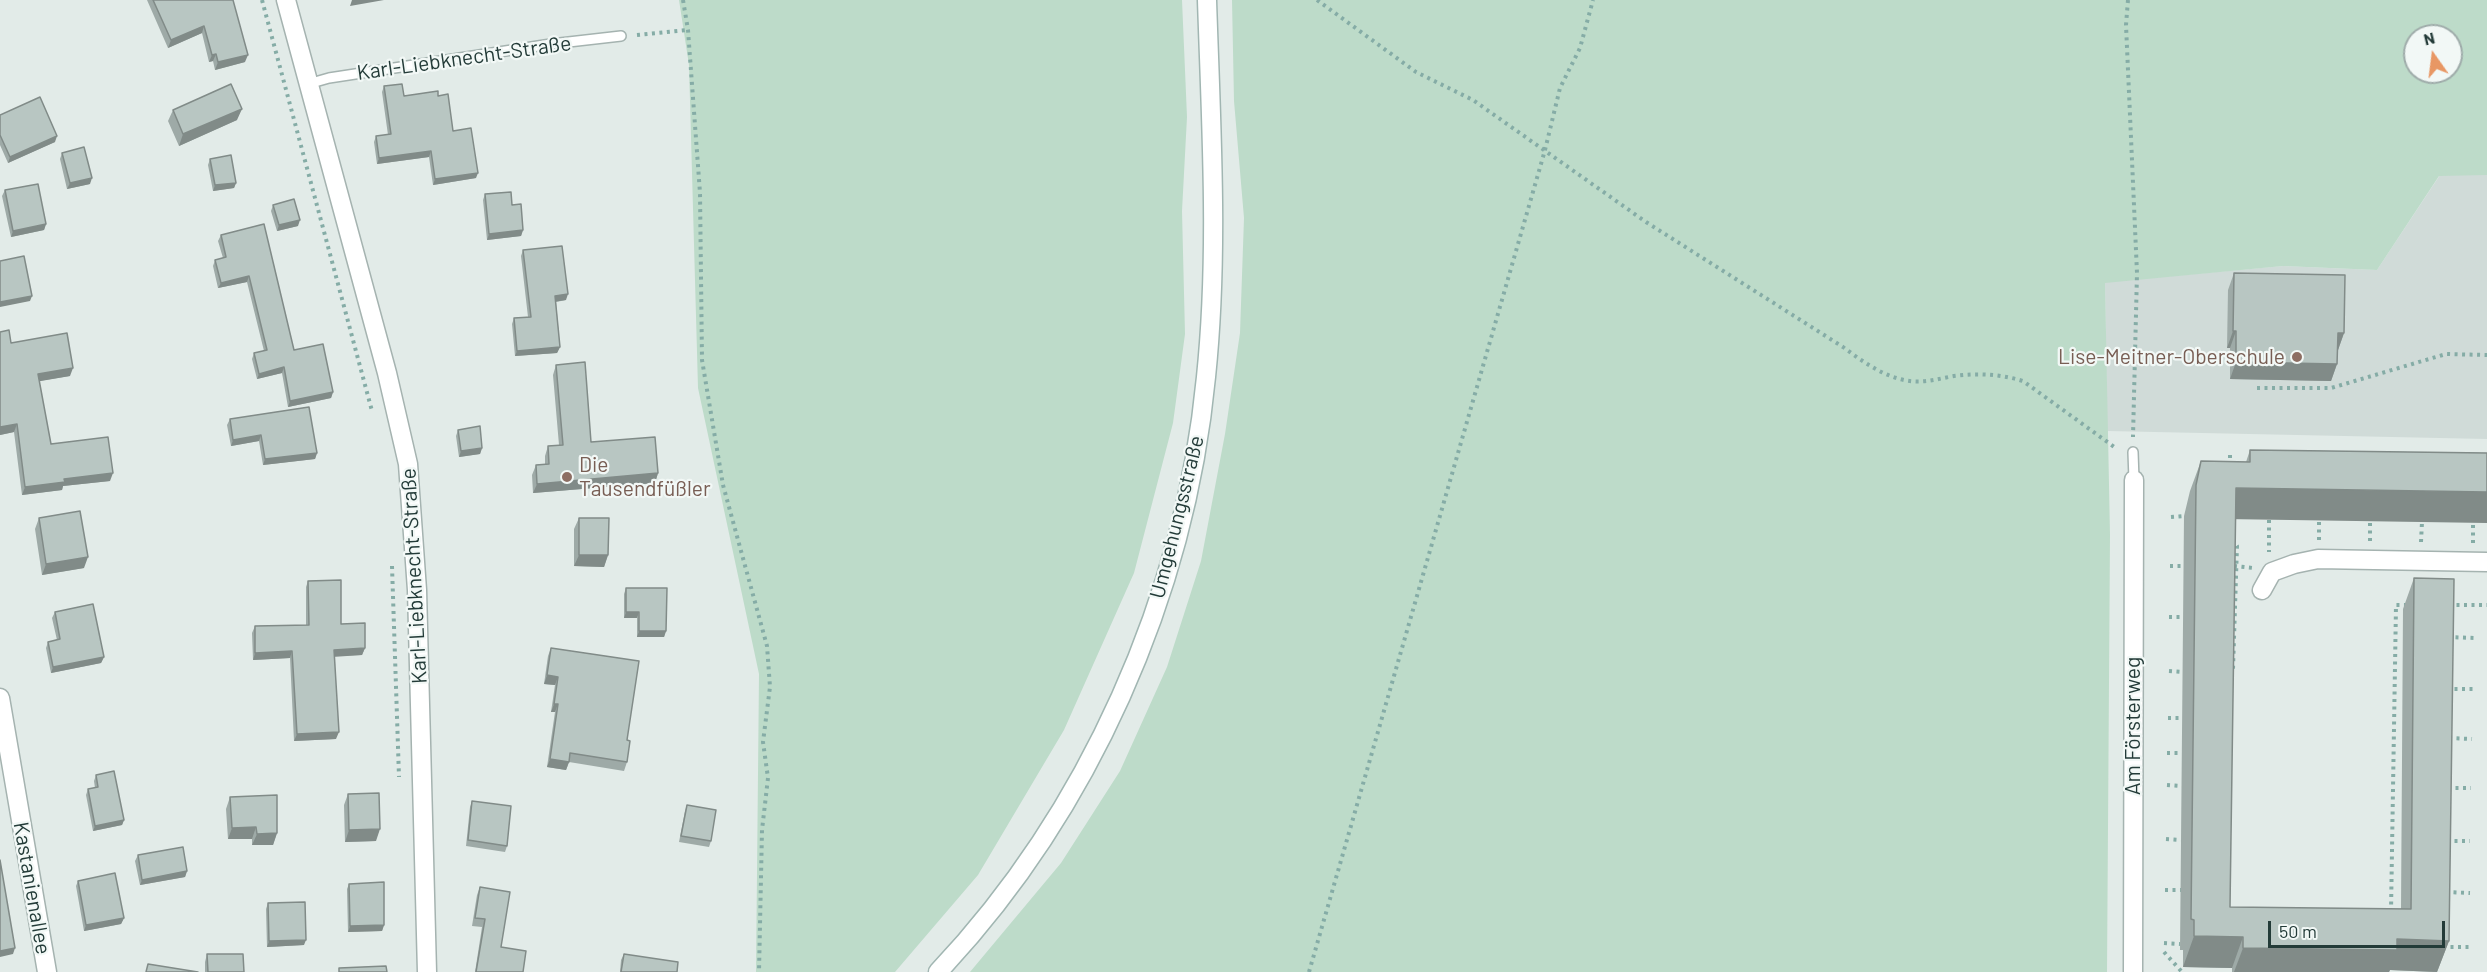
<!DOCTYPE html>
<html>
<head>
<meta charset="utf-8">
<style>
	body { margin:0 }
	#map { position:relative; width:2487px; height:972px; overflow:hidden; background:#e2ebe8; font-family:Barlow,sans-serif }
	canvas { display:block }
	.north { position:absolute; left:2403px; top:24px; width:60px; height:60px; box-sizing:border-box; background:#f2f8f6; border:2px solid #9facaa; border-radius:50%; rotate:346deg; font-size:16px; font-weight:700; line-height:24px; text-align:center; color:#233b38 }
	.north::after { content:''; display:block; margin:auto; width:21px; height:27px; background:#e89764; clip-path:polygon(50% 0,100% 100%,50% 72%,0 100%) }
	.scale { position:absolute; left:2268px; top:921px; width:177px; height:27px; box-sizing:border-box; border:3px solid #233b38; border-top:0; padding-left:8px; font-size:18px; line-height:21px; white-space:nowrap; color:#233b38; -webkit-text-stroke:4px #f2f8f6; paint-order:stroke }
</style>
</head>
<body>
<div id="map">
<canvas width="2487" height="972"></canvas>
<div class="north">N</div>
<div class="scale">50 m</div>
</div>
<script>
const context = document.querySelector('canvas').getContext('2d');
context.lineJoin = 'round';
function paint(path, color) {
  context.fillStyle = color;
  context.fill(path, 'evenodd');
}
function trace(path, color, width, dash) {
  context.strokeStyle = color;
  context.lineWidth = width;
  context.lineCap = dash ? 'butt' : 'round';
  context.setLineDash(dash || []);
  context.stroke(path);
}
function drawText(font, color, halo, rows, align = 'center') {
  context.font = font + ' Barlow,sans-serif';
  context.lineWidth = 4.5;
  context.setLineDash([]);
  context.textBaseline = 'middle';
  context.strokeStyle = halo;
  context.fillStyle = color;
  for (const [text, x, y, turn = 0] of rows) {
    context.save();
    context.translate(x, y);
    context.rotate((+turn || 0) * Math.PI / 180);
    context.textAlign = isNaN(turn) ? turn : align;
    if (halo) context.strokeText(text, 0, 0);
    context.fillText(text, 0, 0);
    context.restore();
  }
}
paint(new Path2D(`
	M2440 175H2487V439L2107 431 2105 282 2283 266 2377 270Z`), '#d0dbd8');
paint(new Path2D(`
	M679 0H1182L1187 117 1182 211 1185 334 1173 423 1134 573 1064 730 978 875 895 972H756L759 674 698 388 689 65Z
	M1232 0H2487V175L2439 176 2377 270 2283 266 2105 283 2110 535 2107 972H970L1061 863 1120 771 1167 667 1201 561 1225 434 1240 333 1244 218 1234 101ZM2415 36H2451V72H2415Z`), '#bddbc9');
const lane = new Path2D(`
	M308 84 329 78 551 44 621 36
	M2133 452 2134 480`);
const street = new Path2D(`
	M286 0 387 373 408 464 417 590 427 972
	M2262 590 2272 572 2294 564 2318 559 2487 562
	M0 698 47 972
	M2133 972 2134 480`);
const secondary = new Path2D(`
	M938 972C1089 812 1185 596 1206 377 1219 252 1211 125 1207 0`);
trace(lane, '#a5b3b0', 12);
trace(street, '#a5b3b0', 21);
trace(secondary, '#a1b6b2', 21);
trace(new Path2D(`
	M262 0 372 411
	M683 0 688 30 700 193 702 360 723 485 767 646 770 687 763 742 768 778 762 830 759 972
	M1317 0 1416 72 1473 100 1646 222 1843 347C1862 361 1881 375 1904 380 1922 384 1937 379 1954 376 1978 373 2000 374 2023 381L2117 449
	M2128 0 2126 25 2137 273 2133 437
	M637 35 688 30
	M2257 388H2331L2446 354 2487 355
	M2230 455V466
	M2171 517 2184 516
	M2269 520V552
	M2232 540 2237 546 2233 669
	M2319 540V520
	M2370 541V521
	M2421 542 2422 522
	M2473 543V522
	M392 566 399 777
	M2170 566H2184
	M2234 566 2253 568
	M2449 605H2487
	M2169 617H2184
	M2448 637 2474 638
	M2169 671 2183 672
	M2447 689H2473
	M2168 718H2183
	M2449 738 2472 739
	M2167 753H2185
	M2167 785 2182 786
	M2448 788H2471
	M2166 839 2181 840
	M2447 841H2470
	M2165 890H2181
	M2446 892 2470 893
	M2391 912 2396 605H2408
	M2164 943 2180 944
	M2443 947H2469
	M2164 952 2182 972
	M1309 972 1545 150 1560 88 1580 48 1593 0`), '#85aca6', 4, [3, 4.5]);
trace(lane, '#fff', 9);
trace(street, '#fff', 18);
trace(secondary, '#fff', 18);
paint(new Path2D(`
	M147 0H233L245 62 215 70 213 61 209 62 202 33 168 48Z
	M384 86 404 96H438L453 131 476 178 433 185 429 157 377 164 374 142 376 136 388 135 382 92Z
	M173 110 237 120 179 146 168 121Z
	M0 115 55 142 8 163 0 145Z
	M62 153 90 184 67 189 60 159Z
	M210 159 236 183 234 188 213 191 208 165Z
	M5 190 46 224 44 230 11 237 2 196Z
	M485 194 512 205 523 230 521 236 487 240 483 200Z
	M273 205 298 226 277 231 271 211Z
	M264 224 294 350 333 392 331 398 288 407 282 373 257 379 252 359 254 353 264 351 247 282 218 288 213 266 215 260 223 258 218 241 221 235Z
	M523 250 566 300 556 302 560 347 557 353 515 356 512 324 514 318 528 317 521 256Z
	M2234 273 2344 333 2338 350 2337 364 2331 381 2230 379V348H2227L2228 290Z
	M0 332 11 343 70 376 39 381 51 444 110 481 63 486 62 490 22 495 14 432 0 435Z
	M556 365 591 442 658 473 655 483 533 493 532 475 536 465 545 464V456L548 446 559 445 553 375Z
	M230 419 317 453 315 459 263 465 259 441 231 446 227 425Z
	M458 430 482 448 480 454 459 457 456 436Z
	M2250 450 2487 453 2235 519 2230 907 2401 909 2403 609 2414 578 2449 941 2437 972 2390 970 2389 972H2232V968L2183 967V950H2180L2184 516 2190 491 2201 461 2246 462Z
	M39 518 84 568 42 575 35 529Z
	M579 518 608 555 604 567 574 566V529Z
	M308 581 341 624 365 648 362 655 335 656 336 739 294 741 290 658 253 660 252 633 255 626 306 625V587Z
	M626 588 666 631 664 637H637V618H624V594Z
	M55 612 104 657 101 663 51 673 46 648 48 642 57 640 52 618Z
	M551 648 627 740V762L624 771 569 762 566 770 547 767 555 712H551L555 685 544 684 548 656Z
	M96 775 124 820 122 825 93 831 86 795 88 789 95 788 94 781Z
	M348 794 376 841 345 842 344 805Z
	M230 797 277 833 273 845H252V839H228L226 809Z
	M472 801 507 846 505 852 466 846 470 807Z
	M687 805 711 841 709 847 679 842 685 811Z
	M138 855 187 871 185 877 140 885 135 861Z
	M78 881 124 918 121 924 84 931 76 886Z
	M349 884 384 925 382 931 348 932 347 889Z
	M480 887 501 947 523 972H475L482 927 472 926 477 895Z
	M268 903 304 945 267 947 266 909Z
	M207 954 244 972H205V962Z
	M624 954 677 972H620L621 960Z`), '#9eaaa7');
paint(new Path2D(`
	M352 0H384L350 6Z
	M204 26 202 33 168 48 171 40Z
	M216 54 213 61 209 62 212 55Z
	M248 55 245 62 215 70 218 62Z
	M242 109 237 120 179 146 183 134Z
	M57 136 55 142 8 163 10 157Z
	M431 151 429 157 377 164 379 158Z
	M478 173 476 178 433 185 435 179Z
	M92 178 90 184 67 189 70 183Z
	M236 183 234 188 213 191 215 185Z
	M300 220 298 226 277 231 279 225Z
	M46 224 44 230 11 237 13 231Z
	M523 230 521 236 487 240 489 234Z
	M249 276 247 282 218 288 221 283Z
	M568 294 566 300 553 302 555 296Z
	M32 296 30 301 0 307V302Z
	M2233 331H2236L2230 348H2227Z
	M2338 333H2344L2338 350Z
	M560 347 557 353 515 356 517 351Z
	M2236 362 2337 364 2331 381 2230 379Z
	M284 367 282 373 257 379 259 374Z
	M73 368 70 376 35 382 38 374Z
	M333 392 331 398 288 407 290 401Z
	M17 424 14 432 0 435V427Z
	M261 435 259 441 231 446 233 440Z
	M482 448 480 454 459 457 461 451Z
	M317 453 315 459 263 465 265 459Z
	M113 473 110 481 63 486 62 490 22 495 25 487 64 479Z
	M658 473 655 483 533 493 537 484Z
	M2236 488 2487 492V523L2225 519Z
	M579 555H608L604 567 574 566Z
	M88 557 84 568 42 575 46 564Z
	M626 612H639L637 618H624Z
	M639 631H666L664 637H637Z
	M365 648 362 655 332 657 334 650Z
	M292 651 290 658 253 660 255 653Z
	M104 657 101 663 51 673 53 667Z
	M547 675 558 677 555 685 544 684Z
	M554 704H558L555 712H551Z
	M339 732 336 739 294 741 297 734Z
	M550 759 569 762 566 770 547 767Z
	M124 820 122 825 93 831 95 826Z
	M256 827 252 839H228L232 828Z
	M380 829 376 841 345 842 349 830Z
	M277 833 273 845H252L257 834Z
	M187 871 185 877 140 885 142 880Z
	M124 918 121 924 84 931 86 925Z
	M384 925 382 931 348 932 350 926Z
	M2194 936 2243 937 2232 968 2183 967Z
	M2397 939 2449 941 2437 972 2390 970 2389 972H2234L2243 948Z
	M306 940 304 945 267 947 269 941Z
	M15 948 13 954 0 957V951Z`), '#818b88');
const building = new Path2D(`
	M153 0H233L248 55 218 62 216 54 212 55 204 26 171 40Z
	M231 84 242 109 183 134 173 110Z
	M402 84 404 96 438 91V96L448 94 453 131 471 128 478 173 435 179 431 151 379 158 376 136 391 134 384 86Z
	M40 97 57 136 10 157 0 135V115Z
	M84 147 92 178 70 183 62 153Z
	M231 155 236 183 215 185 210 159Z
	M38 184 46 224 13 231 5 190Z
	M511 192 512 205 521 204 523 230 489 234 485 194Z
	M294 199 300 220 279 225 273 205Z
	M264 224 294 350 323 344 333 392 290 401 284 367 259 374 254 353 267 350 249 276 221 283 215 260 226 257 221 235Z
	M562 246 568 294 555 296 560 347 517 351 514 318 531 317 523 250Z
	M24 256 32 296 0 302V261Z
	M2234 273 2345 275 2344 333H2338L2337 364 2236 362V331H2233Z
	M9 330 11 343 67 333 73 368 38 374 51 444 108 437 113 473 64 479 65 482 25 487 17 424 0 427V332Z
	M585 362 591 442 655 437 658 473 537 484 536 465 549 464 548 446 563 445 556 365Z
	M309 407 317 453 265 459 261 435 233 440 230 419Z
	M480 426 482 448 461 451 458 430Z
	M2250 450 2487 453V492L2236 488 2230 907 2411 909 2414 578 2454 579 2449 941 2397 939V950L2243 948V937L2194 936V920L2191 919 2196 485 2201 461 2250 462Z
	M80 511 88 557 46 564 39 518Z
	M579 518H609L608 555H579Z
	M341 580V624L365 623V648L334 650 339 732 297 734 292 651 255 653V626L309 625 308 581Z
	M626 588H667L666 631H639V612H626Z
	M93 604 104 657 53 667 48 642 60 639 55 612Z
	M551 648 639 661 627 740 630 741 627 762 570 753 569 762 550 759 558 704H554L558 677 547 675Z
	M114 771 124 820 95 826 88 789 98 787 96 775Z
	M379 793 380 829 349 830 348 794Z
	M277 795V833L257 834 256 827 232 828 230 797Z
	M472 801 511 806 507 846 468 840Z
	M687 805 716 810 711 841 681 836Z
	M183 847 187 871 142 880 138 855Z
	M0 860 15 948 0 951Z
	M115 873 124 918 86 925 78 881Z
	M384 882V925L350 926 349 884Z
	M480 887 510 892 501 947 526 951 523 972H476L485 919 475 918Z
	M305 902 306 940 269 941 268 903Z
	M207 954H243L244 972H208Z
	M624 954 678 962 677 972H621Z
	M148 964 198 972H146Z
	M386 966 387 972H339V968Z`);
paint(building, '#b8c6c2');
trace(building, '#818b88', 1.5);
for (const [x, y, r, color] of [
	[2297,357,6,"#8d6e63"],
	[567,477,6,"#8d6e63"]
]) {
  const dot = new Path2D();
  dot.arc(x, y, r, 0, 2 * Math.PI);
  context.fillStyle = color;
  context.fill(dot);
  trace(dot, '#f2f8f6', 2);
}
drawText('21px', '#233b38', '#f2f8f6', [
	["Karl-Liebknecht-Straße",464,58,-8],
	["Umgehungsstraße",1177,517,-76],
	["Karl-Liebknecht-Straße",414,576,-93],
	["Am Försterweg",2133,726,-90],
	["Kastanienallee",32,888,80]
]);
drawText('21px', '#785e54', '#f2f8f6', [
	["Lise-Meitner-Oberschule",2285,357],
	["Die",579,465,"left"],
	["Tausendfüßler",579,489,"left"]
], 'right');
</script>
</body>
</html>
